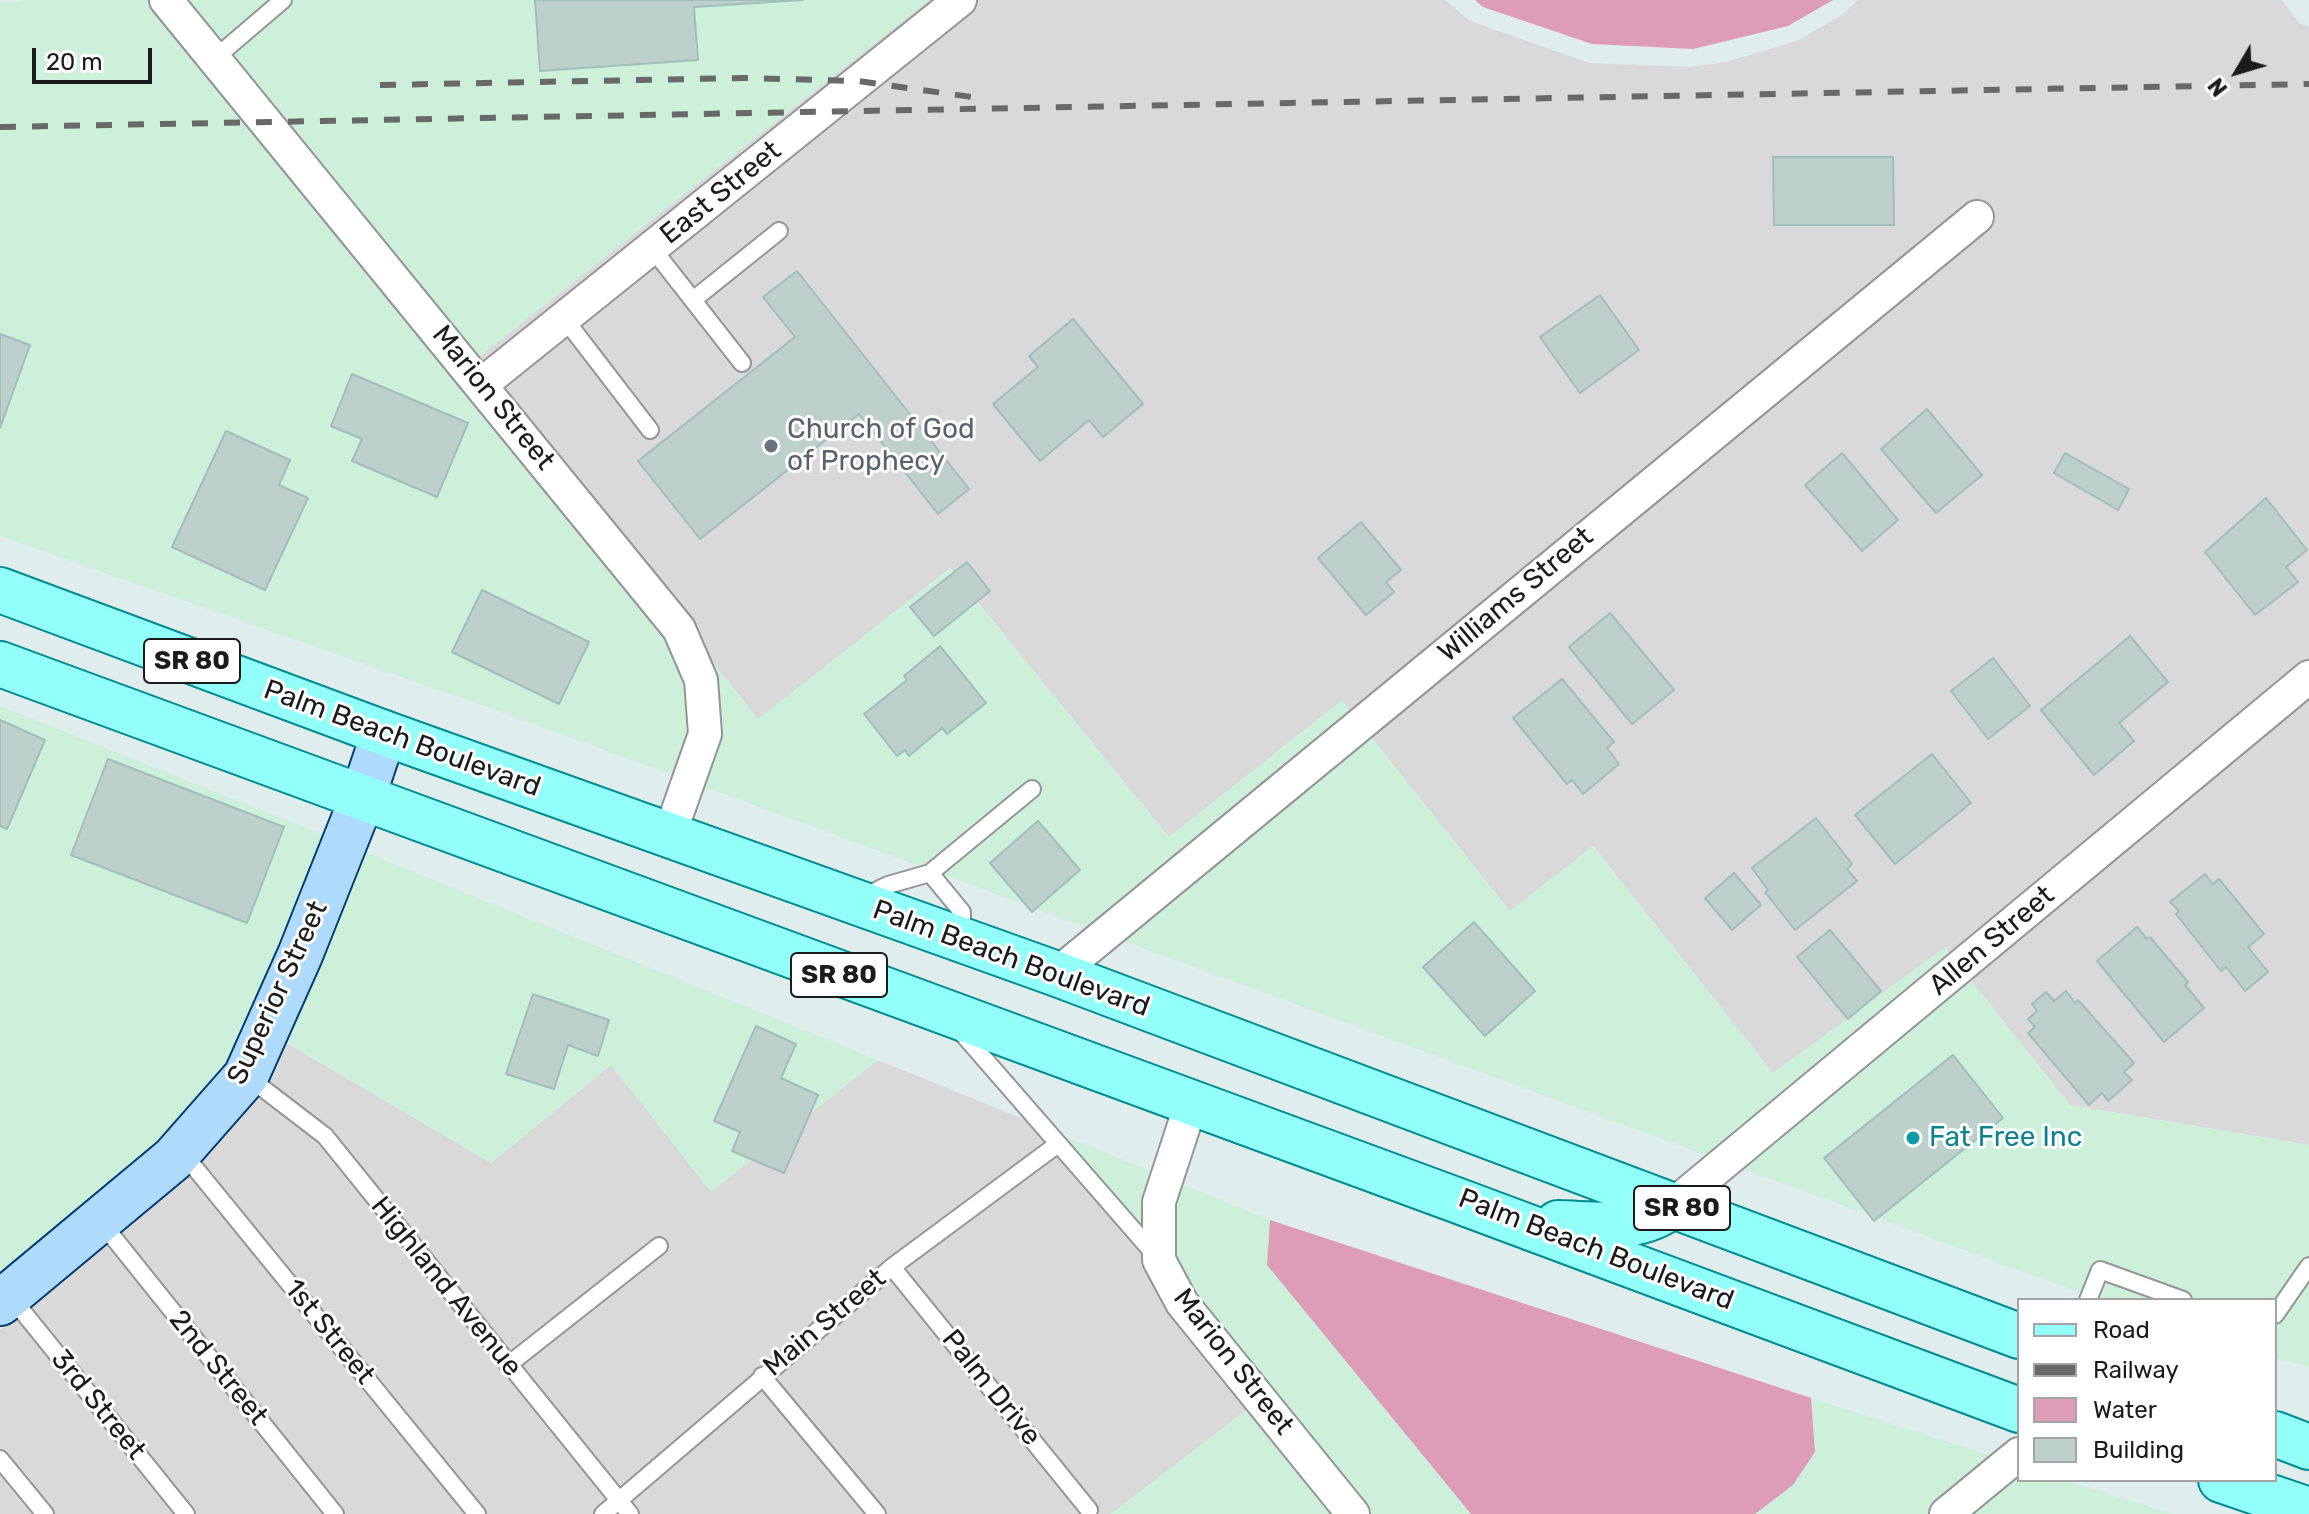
<!DOCTYPE html>
<html>
<head>
<meta charset="utf-8">
<style>
	body { margin:0 }
	#map { position:relative; width:2309px; height:1514px; overflow:hidden; background:#dfeded; font-family:Rubik,sans-serif }
	canvas { display:block }
	.legend { position:absolute; left:2017px; top:1298px; width:260px; height:184px; box-sizing:border-box; background:#fff; border:2px solid #a4a4a4; margin:0; padding:10px 14px; list-style:none; font-size:24px; color:#1b1b1b }
	.legend li { display:flex; align-items:center; gap:16px; height:40px }
	.legend b { width:40px; border:2px solid #a4a4a4 }
	.north { position:absolute; left:2197px; top:32px; width:80px; height:80px; -webkit-text-stroke:6px #fff; paint-order:stroke; rotate:232deg; font-size:22px; font-weight:700; line-height:32px; text-align:center; color:#1b1b1b }
	.north::after { content:''; display:block; margin:auto; width:28px; height:36px; background:#1b1b1b; clip-path:polygon(50% 0,100% 100%,50% 72%,0 100%) }
	.scale { position:absolute; left:32px; top:48px; width:120px; height:36px; box-sizing:border-box; border:4px solid #1b1b1b; border-top:0; padding-left:10px; font-size:24px; line-height:28px; white-space:nowrap; color:#1b1b1b; -webkit-text-stroke:6px #fff; paint-order:stroke }
</style>
</head>
<body>
<div id="map">
<canvas width="2309" height="1514"></canvas>
<ul class="legend">
<li><b style="height:10px;background:#93fff9"></b>Road</li>
<li><b style="height:10px;background:#696969"></b>Railway</li>
<li><b style="height:22px;background:#de9db6"></b>Water</li>
<li><b style="height:22px;background:#bdd0cc"></b>Building</li>
</ul>
<div class="north">N</div>
<div class="scale">20 m</div>
</div>
<script>
const context = document.querySelector('canvas').getContext('2d');
context.lineJoin = 'round';
function paint(path, color) {
  context.fillStyle = color;
  context.fill(path, 'evenodd');
}
function trace(path, color, width, dash) {
  context.strokeStyle = color;
  context.lineWidth = width;
  context.lineCap = dash ? 'butt' : 'round';
  context.setLineDash(dash || []);
  context.stroke(path);
}
function drawText(font, color, halo, rows, align = 'center') {
  context.font = font + ' Rubik,sans-serif';
  context.lineWidth = 6;
  context.setLineDash([]);
  context.textBaseline = 'middle';
  context.strokeStyle = halo;
  context.fillStyle = color;
  for (const [text, x, y, turn = 0] of rows) {
    context.save();
    context.translate(x, y);
    context.rotate((+turn || 0) * Math.PI / 180);
    context.textAlign = isNaN(turn) ? turn : align;
    if (halo) context.strokeText(text, 0, 0);
    context.fillText(text, 0, 0);
    context.restore();
  }
}
paint(new Path2D(`
	M929 0H1445L1470 21 1589 63 1691 67 1726 62 1797 41 1842 15 1858 0H2282L2299 23 2309 27V1145L2070 1105 1945 948 1773 1073 1593 846 1510 912 1342 701 1169 837 950 568 758 720 474 361Z
	M285 1042 491 1163 611 1065 712 1191 878 1060 1050 1130 1262 1398 1111 1514H0V1330L189 1174 264 1089Z`), '#d8d9d8');
paint(new Path2D(`
	M25 0H929L474 361 758 719 950 568 1169 837 1342 700 1510 911 1593 846 1773 1073 1945 947 2070 1105 2309 1145V1367L2275 1358V1300H2100L490 708 0 536V3Z
	M0 706 324 835 234 1050 209 1089 160 1143 0 1274Z
	M364 852 878 1060 711 1192 611 1065 491 1163 285 1042Z
	M1050 1130 1270 1220 1268 1265 1471 1514H1111L1262 1398Z
	M1811 1398 2019 1465V1480H2066L2172 1514H1755L1793 1485 1815 1452Z`), '#cdf0db');
paint(new Path2D(`
	M1475 0H1833L1788 26 1693 49 1592 44 1483 7Z
	M1270 1220 1811 1398 1815 1452 1793 1485 1755 1514H1471L1267 1265Z`), '#de9db6');
const building = new Path2D(`
	M535 0H803L694 7 698 60 540 71Z
	M1773 157H1893L1894 225H1774Z
	M797 271 969 489 938 514 859 414 700 539 638 461 795 337 763 297Z
	M1600 295 1639 350 1580 393 1540 337Z
	M1073 319 1143 404 1103 437 1089 420 1040 461 993 404 1038 367 1029 356Z
	M0 334 30 345 0 428Z
	M352 374 468 423 437 497 352 461 362 439 331 426Z
	M1927 409 1982 475 1936 513 1881 449Z
	M226 431 290 460 279 485 308 498 265 590 172 547Z
	M1842 453 1898 520 1862 551 1805 485Z
	M2065 453 2129 489 2118 510 2054 473Z
	M2266 498 2307 550 2286 567 2298 582 2255 615 2205 552Z
	M1361 522 1401 570 1386 582 1394 592 1366 615 1318 558Z
	M967 562 990 591 934 636 910 607Z
	M482 590 589 642 559 704 452 652Z
	M1610 613 1674 690 1632 724 1569 647Z
	M2130 636 2168 682 2119 723 2134 741 2094 775 2041 710Z
	M940 646 986 703 947 734 942 728 909 756 905 750 897 756 864 714 907 680 904 676Z
	M1993 658 2030 706 1988 739 1951 691Z
	M1562 679 1614 742 1607 748 1619 764 1583 794 1572 780 1567 784 1513 718Z
	M0 720 45 740 7 829 0 826Z
	M1932 754 1971 803 1895 864 1855 815Z
	M108 759 284 827 247 923 71 855Z
	M1816 818 1852 864 1847 869 1857 881 1795 930 1765 892 1768 890 1752 868Z
	M1038 821 1080 870 1032 912 990 863Z
	M1734 873 1761 905 1732 930 1705 898Z
	M2205 874 2213 884 2219 879 2264 934 2248 947 2268 972 2245 991 2226 967 2221 971 2176 914 2179 911 2170 902Z
	M1474 922 1535 991 1485 1036 1423 967Z
	M2137 927 2147 939 2150 937 2188 982 2185 985 2204 1008 2164 1042 2097 961Z
	M1830 930 1881 991 1848 1019 1797 957Z
	M2066 991 2075 1003 2078 1000 2134 1063 2124 1072 2132 1080 2108 1101 2102 1093 2089 1105 2028 1033 2035 1027 2028 1019 2037 1011 2032 1004 2046 992 2054 1001Z
	M533 994 609 1020 598 1056 568 1045 554 1089 506 1074Z
	M756 1026 796 1044 781 1078 818 1095 784 1173 732 1151 740 1132 714 1121Z
	M1953 1055 2003 1118 1874 1221 1824 1158Z`);
paint(building, '#bdd0cc');
trace(building, '#a1bfba', 2);
const lane = new Path2D(`
	M214 59 283 0
	M652 248 742 363
	M693 300 779 231
	M564 318 650 430
	M930 873 1032 789
	M864 897 888 885 930 873 962 912V935
	M961 1032 1156 1256
	M248 1077 325 1136 630 1514
	M182 1152 477 1514
	M101 1222 335 1514
	M892 1267 1089 1510
	M11 1297 186 1514
	M2088 1300 2100 1270 2183 1300
	M2275 1315 2309 1266
	M508 1365 659 1246
	M762 1376 877 1514
	M0 1459 45 1514
	M603 1514 892 1267 1058 1144`);
const street = new Path2D(`
	M166 0 679 629 701 680 705 734 669 836
	M482 384 960 0
	M1057 974 1977 217
	M1192 1101 1159 1202V1260L1182 1303 1353 1514
	M1673 1205 2309 677
	M1946 1514 2019 1454`);
const secondary = new Path2D(`
	M0 1303 173 1159 246 1076 300 955 362 799 384 733`);
const primary = new Path2D(`
	M0 590 384 733 1057 974 2019 1336
	M0 664C672 916 1348 1156 2019 1410
	M1558 1223C1599 1224 1640 1232 1673 1205
	M2275 1434 2309 1447
	M2221 1480 2309 1510`);
trace(lane, '#959595', 20);
trace(street, '#959595', 36);
trace(secondary, '#003b74', 48);
trace(primary, '#008a92', 48);
trace(lane, '#fff', 16);
trace(street, '#fff', 32);
trace(secondary, '#aedbfc', 44);
trace(primary, '#93fff9', 44);
trace(new Path2D(`
	M380 85 744 78 858 81 979 98
	M0 127 2309 84`), '#696969', 6, [16, 16]);
for (const [x, y, r, color] of [
	[771,446,8,"#6b7280"],
	[1913,1138,8,"#0f9aa8"]
]) {
  const dot = new Path2D();
  dot.arc(x, y, r, 0, 2 * Math.PI);
  context.fillStyle = color;
  context.fill(dot);
  trace(dot, '#fff', 3);
}
for (const [x, y, w] of [
	[192,661,96],
	[839,975,96],
	[1682,1208,96]
]) {
  const box = new Path2D();
  box.roundRect(x - w / 2, y - 22, w, 44, 6);
  context.fillStyle = '#fff';
  context.fill(box);
  trace(box, '#1b1b1b', 2);
}
drawText('bold 26px', '#1b1b1b', null, [
	["SR 80",192,661],
	["SR 80",839,975],
	["SR 80",1682,1208]
]);
drawText('28px', '#1b1b1b', '#fff', [
	["East Street",721,193,-39],
	["Marion Street",493,398,51],
	["Williams Street",1516,595,-40],
	["Palm Beach Boulevard",402,739,20],
	["Allen Street",1992,941,-40],
	["Palm Beach Boulevard",1011,959,20],
	["Superior Street",278,993,-65],
	["Palm Beach Boulevard",1596,1250,21],
	["Highland Avenue",446,1287,51],
	["Main Street",825,1323,-40],
	["1st Street",329,1332,51],
	["Marion Street",1233,1362,52],
	["2nd Street",218,1368,51],
	["Palm Drive",991,1388,51],
	["3rd Street",98,1405,51]
]);
drawText('28px', '#5b616d', '#fff', [
	["Church of God",787,430],
	["of Prophecy",787,462]
], 'left');
drawText('28px', '#0d838f', '#fff', [
	["Fat Free Inc",1929,1138]
], 'left');
</script>
</body>
</html>
